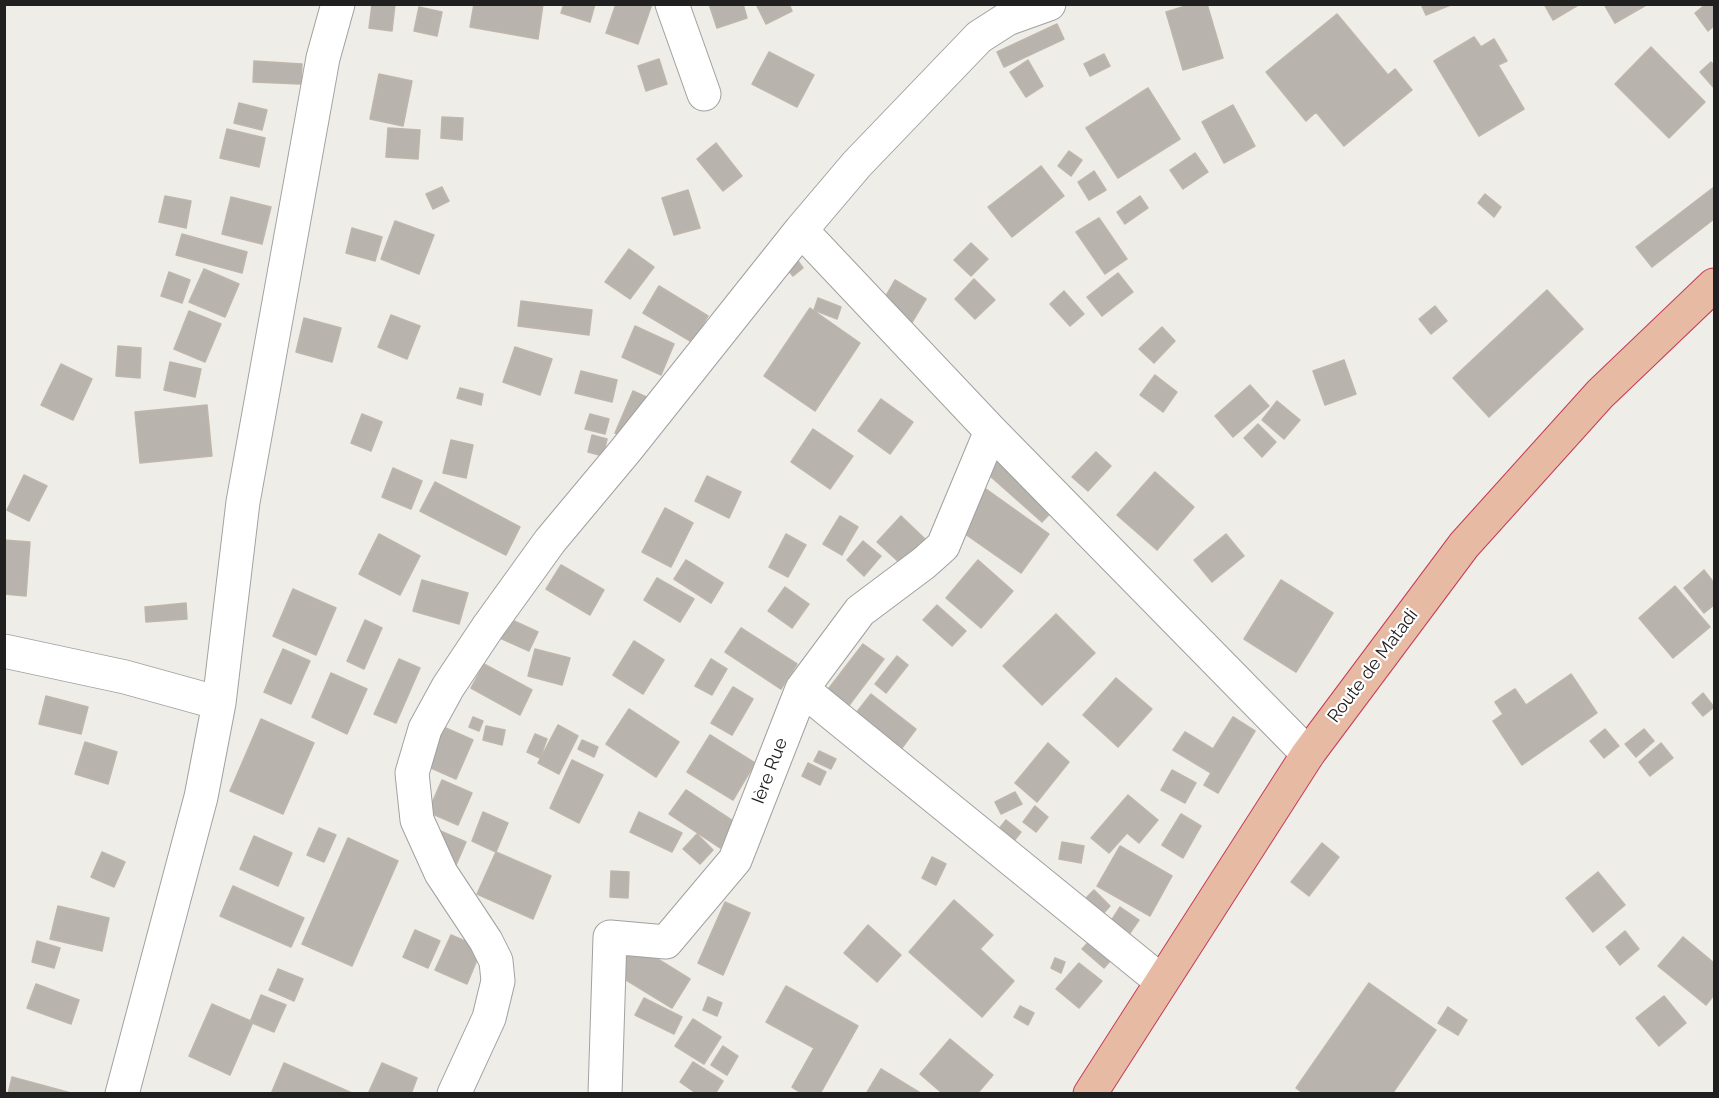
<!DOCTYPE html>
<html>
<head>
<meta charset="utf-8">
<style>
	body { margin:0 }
	#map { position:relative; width:1719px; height:1098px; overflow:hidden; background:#efede7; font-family:Raleway,sans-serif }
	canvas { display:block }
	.frame { position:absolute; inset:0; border:6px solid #202020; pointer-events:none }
</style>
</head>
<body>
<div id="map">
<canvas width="1719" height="1098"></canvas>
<div class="frame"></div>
</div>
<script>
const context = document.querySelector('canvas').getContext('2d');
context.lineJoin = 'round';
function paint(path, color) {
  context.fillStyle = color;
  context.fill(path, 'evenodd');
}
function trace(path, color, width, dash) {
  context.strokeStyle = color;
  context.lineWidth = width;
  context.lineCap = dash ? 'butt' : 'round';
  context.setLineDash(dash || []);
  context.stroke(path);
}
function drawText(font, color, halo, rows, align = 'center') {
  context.font = font + ' Raleway,sans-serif';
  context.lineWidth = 4.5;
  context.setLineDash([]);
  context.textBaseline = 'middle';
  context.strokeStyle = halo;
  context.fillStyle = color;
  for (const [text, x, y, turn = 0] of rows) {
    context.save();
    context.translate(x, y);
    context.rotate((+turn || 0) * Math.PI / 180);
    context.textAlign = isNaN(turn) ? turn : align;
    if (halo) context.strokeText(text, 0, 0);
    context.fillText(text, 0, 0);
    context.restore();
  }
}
const building = new Path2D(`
	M372 4H395L392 31 369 28Z
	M474 4H543L538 39 470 27Z
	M564 4H595L590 22 561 13Z
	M616 4H652L638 44 606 33Z
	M709 4H743L747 18 717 28Z
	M756 4H789L792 11 766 24Z
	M1192 4H1207L1223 58 1183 70 1166 12Z
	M1421 4H1453L1426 15Z
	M1544 4H1580L1553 20Z
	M1604 4H1648L1615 23Z
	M1706 4H1714V26L1708 31 1695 13Z
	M419 7 442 12 437 36 414 31Z
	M1337 14 1388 75 1395 69 1412 90 1344 146 1316 112 1306 121 1266 72Z
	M1057 24 1064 39 1004 67 997 52Z
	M1474 37 1481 47 1494 39 1507 61 1498 65 1524 109 1479 136 1434 61Z
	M1651 47 1705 102 1669 138 1615 84Z
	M769 52 814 75 797 107 752 84Z
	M1104 54 1110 66 1090 76 1084 64Z
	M659 59 667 84 646 91 638 66Z
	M1028 60 1043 86 1026 97 1010 72Z
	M254 61 302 64 301 84 253 82Z
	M1711 62 1714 65V88L1700 72Z
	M379 74 412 81 403 126 370 119Z
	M1148 88 1180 139 1118 178 1086 128Z
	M239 103 267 110 262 130 234 123Z
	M1233 105 1255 146 1224 163 1202 122Z
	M442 117 463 118 462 140 441 138Z
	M388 128 420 130 418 159 386 157Z
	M227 129 265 138 259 167 220 158Z
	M716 143 742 176 723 191 697 159Z
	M1069 151 1082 160 1071 176 1058 166Z
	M1195 153 1208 172 1183 189 1170 170Z
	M1041 166 1064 196 1012 237 988 207Z
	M1094 171 1106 190 1089 200 1078 182Z
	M442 187 449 201 433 209 426 194Z
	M1714 187V219L1652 267 1636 247Z
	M688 190 700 228 674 235 662 198Z
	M1485 194 1501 207 1494 217 1478 203Z
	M165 196 191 201 186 228 159 222Z
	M1140 196 1148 208 1125 224 1117 212Z
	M231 197 271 207 262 244 222 234Z
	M1099 218 1127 259 1105 274 1076 232Z
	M395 221 434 235 419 274 381 259Z
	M352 228 382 237 375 261 346 253Z
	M182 234 247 252 242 273 176 255Z
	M971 243 988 259 971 276 954 260Z
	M629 249 654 267 630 299 605 282Z
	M798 261 803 268 793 276 787 269Z
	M204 269 239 284 225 317 189 302Z
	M169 272 190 280 182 303 161 296Z
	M1118 273 1133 292 1102 316 1087 297Z
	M974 279 995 300 975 319 955 299Z
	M895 280 926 299 911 324 880 306Z
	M659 286 708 316 692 342 643 313Z
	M1547 290 1583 329 1489 417 1453 378Z
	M1064 291 1084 314 1070 326 1050 304Z
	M818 298 841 307 837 319 814 310Z
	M521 301 592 310 589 335 518 326Z
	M1435 306 1447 321 1431 334 1419 319Z
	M810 308 860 343 815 411 764 376Z
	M189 311 221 324 205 362 174 349Z
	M391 315 420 326 407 359 378 347Z
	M304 318 341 328 332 362 296 352Z
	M635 326 674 344 661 375 622 357Z
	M1162 327 1175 341 1154 363 1139 349Z
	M118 346 141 348 140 378 116 376Z
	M515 347 552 359 540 395 503 382Z
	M1344 360 1356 394 1325 405 1313 371Z
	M170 362 201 369 195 397 164 390Z
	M61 364 92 379 73 420 41 405Z
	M581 371 617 380 612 402 575 393Z
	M1155 375 1177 392 1163 412 1140 395Z
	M1250 385 1269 406 1233 437 1215 416Z
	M460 388 483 394 481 405 457 398Z
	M633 391 651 399 633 441 615 433Z
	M881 399 913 422 890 454 858 431Z
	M1277 401 1300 420 1284 439 1262 420Z
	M207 405 212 456 140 463 135 412Z
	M362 414 382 422 371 451 351 443Z
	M590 414 609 419 605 434 585 429Z
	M1258 424 1276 442 1262 457 1244 438Z
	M813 429 853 456 830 489 791 462Z
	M592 435 607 439 603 456 588 452Z
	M451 440 473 445 466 478 443 473Z
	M997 450 1058 505 1042 522 981 468Z
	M1096 452 1111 466 1088 491 1072 477Z
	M393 468 422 481 411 509 382 497Z
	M1155 472 1194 507 1157 550 1117 515Z
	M24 475 47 486 29 521 7 510Z
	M707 476 741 492 729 518 695 501Z
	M435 482 520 527 506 555 420 511Z
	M986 489 1049 534 1021 573 958 529Z
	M665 508 693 523 671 567 642 552Z
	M840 516 858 527 842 555 823 544Z
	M901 516 925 539 901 564 877 542Z
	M379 534 420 556 400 595 359 574Z
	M786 534 806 545 788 577 769 567Z
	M1226 534 1244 556 1212 582 1194 560Z
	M4 540 30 542 26 596 4 594Z
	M863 541 881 556 864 576 847 560Z
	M686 560 723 583 711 603 674 579Z
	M978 560 1013 591 981 628 946 598Z
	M561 565 604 590 590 615 546 589Z
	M1704 570 1714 583V605L1704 613 1684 588Z
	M657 578 694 599 680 622 644 600Z
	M422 580 468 593 459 624 413 611Z
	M1281 580 1333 613 1296 672 1244 639Z
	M1675 586 1710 627 1673 658 1639 618Z
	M785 587 809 604 792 628 768 611Z
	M293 589 336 608 316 655 273 636Z
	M186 603 187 619 146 622 145 607Z
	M937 605 966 631 952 646 923 620Z
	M499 614 538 632 529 651 491 634Z
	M1056 614 1095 653 1042 705 1003 666Z
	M365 620 382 628 364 669 347 661Z
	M741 628 797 664 781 689 725 652Z
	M634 641 664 660 643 694 613 675Z
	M863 644 884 659 847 708 826 692Z
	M283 649 310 661 291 704 264 692Z
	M535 649 570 658 562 685 528 676Z
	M897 656 908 665 886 693 875 684Z
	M399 659 420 668 396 723 374 714Z
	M711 659 727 669 712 695 695 686Z
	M484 664 532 690 520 715 471 688Z
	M331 673 367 689 347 734 312 717Z
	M1571 674 1597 713 1522 765 1493 721 1503 714 1495 702 1515 689 1526 705Z
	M1116 678 1152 709 1118 747 1083 715Z
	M733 687 753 699 732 735 711 723Z
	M1703 693 1714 707 1703 716 1692 703Z
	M871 694 916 729 902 748 856 713Z
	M46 696 88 707 81 734 39 724Z
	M629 709 679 742 656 777 606 744Z
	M473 717 483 721 479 731 469 727Z
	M1233 717 1255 731 1218 793 1204 785 1211 773 1173 750 1185 732 1213 749Z
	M261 719 314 743 283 814 230 791Z
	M439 725 473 740 456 779 422 764Z
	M558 725 578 736 559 774 538 763Z
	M486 726 505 730 502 745 483 740Z
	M1605 729 1619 746 1604 758 1590 741Z
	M1644 729 1654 741 1636 757 1625 744Z
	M535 734 547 739 540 758 527 752Z
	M710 735 755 763 733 800 687 772Z
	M582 740 598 747 594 757 578 749Z
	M85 742 117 752 108 784 75 774Z
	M1048 743 1069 762 1037 802 1015 783Z
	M1661 743 1673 758 1650 776 1639 762Z
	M819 751 836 759 831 769 814 761Z
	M572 760 603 775 579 823 550 808Z
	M808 763 826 772 820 785 802 776Z
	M1172 770 1196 783 1185 803 1161 790Z
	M442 780 472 793 458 825 428 812Z
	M686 790 736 823 720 848 669 814Z
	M1015 792 1022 804 1001 814 995 802Z
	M1128 795 1158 820 1139 843 1127 833 1109 853 1091 838Z
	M1035 806 1048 817 1036 832 1023 822Z
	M483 812 508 823 496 852 472 841Z
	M639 812 682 833 672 852 630 832Z
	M1181 814 1201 826 1183 858 1162 845Z
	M1006 820 1021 832 1006 851 991 839Z
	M429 826 466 842 453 872Z
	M319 828 336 835 324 862 307 855Z
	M697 834 713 850 700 864 683 849Z
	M254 836 292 853 278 886 240 869Z
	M348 838 398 861 352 966 302 944Z
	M1062 842 1084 846 1081 863 1059 859Z
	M1322 843 1339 857 1309 896 1291 882Z
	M1120 846 1172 876 1150 916 1097 886Z
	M102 852 125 862 114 887 91 877Z
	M496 852 551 876 533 919 477 894Z
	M932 857 946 864 936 885 922 878Z
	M611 871 629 872 628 898 610 897Z
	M1598 872 1625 905 1593 932 1566 898Z
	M233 886 304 918 291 947 220 916Z
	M1094 890 1110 906 1101 916 1084 900Z
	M954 900 993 935 980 949 1014 981 982 1017 909 952Z
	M725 902 750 913 723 975 698 963Z
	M58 906 109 918 102 951 50 939Z
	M1120 907 1139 920 1130 933 1111 921Z
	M868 925 901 955 877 982 844 953Z
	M415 930 440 941 428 968 403 957Z
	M1625 931 1639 949 1620 965 1606 947Z
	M1097 933 1119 951 1104 968 1082 949Z
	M451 935 482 948 467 984 435 970Z
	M1683 937 1714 963V995L1706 1005 1658 966Z
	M37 941 60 948 54 968 32 962Z
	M632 943 690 979 672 1008 613 972Z
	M1055 958 1065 962 1061 973 1051 968Z
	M1079 963 1102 981 1079 1008 1056 989Z
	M278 969 303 979 294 1001 269 990Z
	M1369 983 1436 1030 1392 1094H1304L1296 1088Z
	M36 984 79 1000 71 1024 27 1008Z
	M786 986 858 1026 820 1094H803L792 1087 814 1048 766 1022Z
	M261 995 286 1005 274 1032 250 1022Z
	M1664 996 1686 1023 1659 1046 1636 1018Z
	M708 997 722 1003 717 1016 703 1010Z
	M644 998 682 1017 674 1034 635 1015Z
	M212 1004 253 1022 230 1075 189 1056Z
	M1020 1006 1034 1013 1028 1025 1014 1017Z
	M1448 1007 1467 1020 1458 1035 1438 1023Z
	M693 1019 721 1037 704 1064 675 1046Z
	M950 1039 993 1075 977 1094H943L920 1074Z
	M723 1046 738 1056 727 1075 711 1065Z
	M693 1062 723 1081 715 1094H697L680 1082Z
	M284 1063 352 1093V1094H271Z
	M382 1063 417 1078 411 1094H368Z
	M881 1069 922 1094H866Z
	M12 1077 71 1093 8 1094Z`);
paint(building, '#b8b3ad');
trace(building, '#bfb6ab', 1.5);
const minor = new Path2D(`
	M672 4 704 94
	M801 230 991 431 1308 754
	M4 651 125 677 219 703
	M802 689 1161 981
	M122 1094 201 797 219 703 243 502 323 58 338 4
	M454 1094 489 1018 498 981 496 961 486 941 441 873 417 820 412 773 425 729 448 687 488 627 550 541 626 450 801 230 857 164 979 37 1007 19 1049 4
	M605 1094 610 937 666 942 735 860 802 689 860 611 924 563 943 546 991 431`);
const trunk = new Path2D(`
	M1090 1094 1308 754 1464 545 1600 394 1714 285`);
trace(minor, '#a1a1a1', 35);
trace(trunk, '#c63b59', 35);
trace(minor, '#fff', 33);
trace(trunk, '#e7baa4', 33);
drawText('18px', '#202020', '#fff', [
	["Route de Matadi",1373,666,-53],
	["Ière Rue",770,771,-69]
]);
</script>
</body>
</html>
